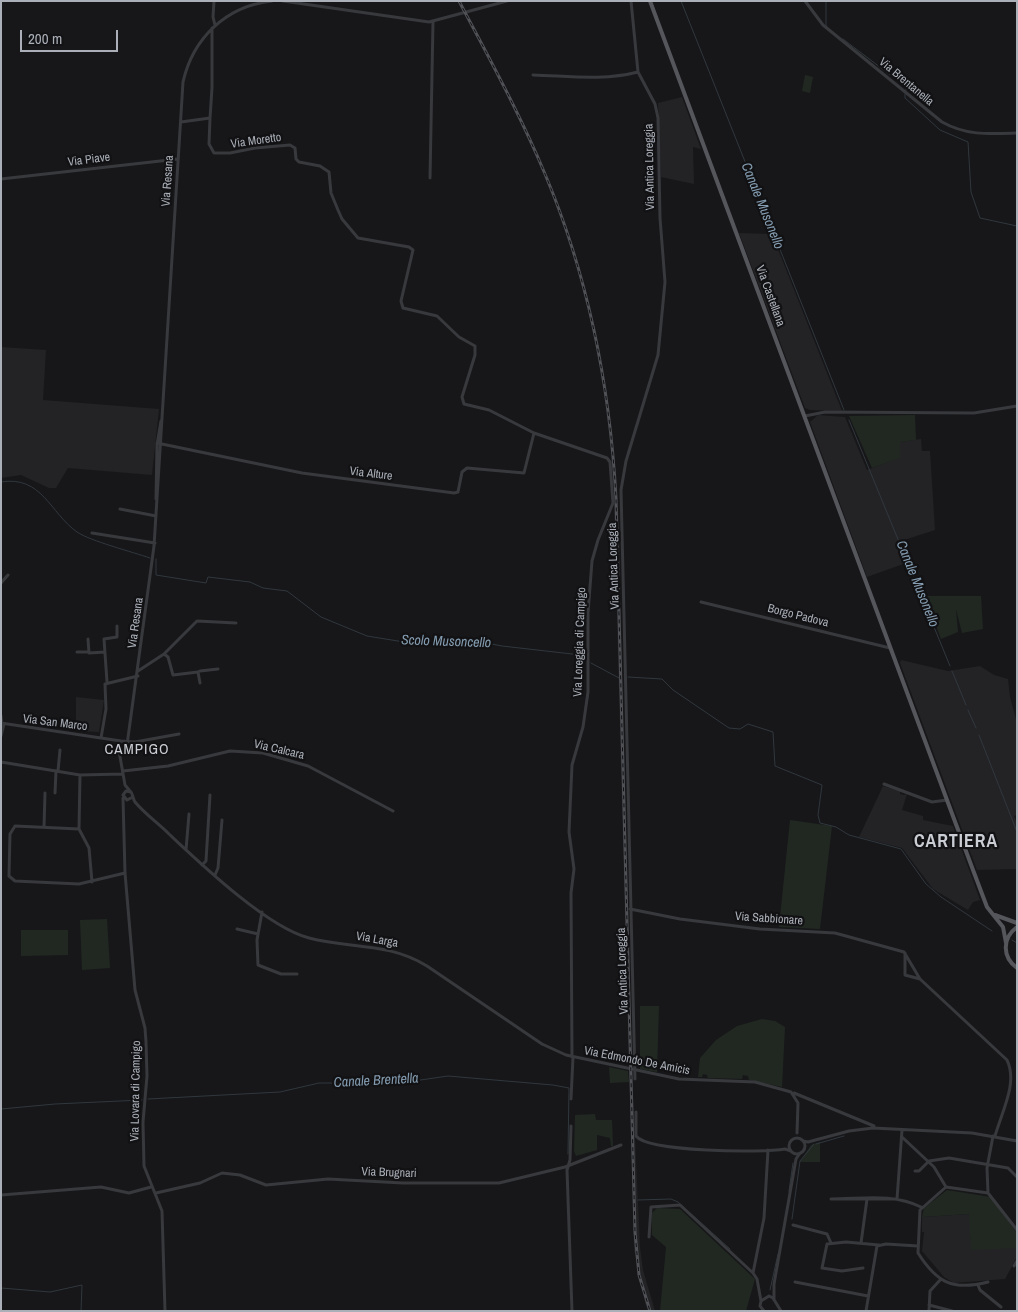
<!DOCTYPE html>
<html>
<head>
<meta charset="utf-8">
<style>
	body { margin:0 }
	#map { position:relative; width:1018px; height:1312px; overflow:hidden; background:#171719; font-family:"Archivo Narrow",sans-serif }
	canvas { display:block }
	.frame { position:absolute; inset:0; border:2px solid #aaafb8; pointer-events:none }
	.scale { position:absolute; left:20px; top:30px; width:98px; height:22px; box-sizing:border-box; border:2px solid #aaafb8; border-top:0; padding-left:6px; font-size:15px; line-height:18px; white-space:nowrap; color:#aaafb8; -webkit-text-stroke:4px #121214; paint-order:stroke }
</style>
</head>
<body>
<div id="map">
<canvas width="1018" height="1312"></canvas>
<div class="frame"></div>
<div class="scale">200 m</div>
</div>
<script>
const context = document.querySelector('canvas').getContext('2d');
context.lineJoin = 'round';
function paint(path, color) {
  context.fillStyle = color;
  context.fill(path, 'evenodd');
}
function trace(path, color, width, dash) {
  context.strokeStyle = color;
  context.lineWidth = width;
  context.lineCap = dash ? 'butt' : 'round';
  context.setLineDash(dash || []);
  context.stroke(path);
}
function drawText(font, color, halo, rows, align = 'center') {
  context.font = font + ' "Archivo Narrow",sans-serif';
  context.lineWidth = 4.5;
  context.setLineDash([]);
  context.textBaseline = 'middle';
  context.strokeStyle = halo;
  context.fillStyle = color;
  for (const [text, x, y, turn = 0] of rows) {
    context.save();
    context.translate(x, y);
    context.rotate((+turn || 0) * Math.PI / 180);
    context.textAlign = isNaN(turn) ? turn : align;
    if (halo) context.strokeText(text, 0, 0);
    context.fillText(text, 0, 0);
    context.restore();
  }
}
paint(new Path2D(`
	M682 97 701 149 693 147 694 184 661 177 658 103Z
	M739 233 772 234 842 411 810 410 805 408Z
	M1 347 46 350 43 400 159 409 152 475 68 468 56 488H49L21 475 1 478Z
	M818 415 845 417 867 470 899 458 900 442 921 439 922 451H930L935 530 898 542 906 563 867 577 810 422Z
	M614 504 618 507 619 537 632 1067 629 1066Z
	M901 660 948 671 980 666 994 675 1008 679 1010 697 1017 723V815L1014 816 1017 823V869L977 870 900 663Z
	M76 697 104 700 99 732 76 731Z
	M883 786 900 791V794L904 795 907 794 902 810 923 816V820L953 826 980 900 973 902 968 910 933 889 902 848 859 837Z
	M629 1070 632 1071 640 1247 643 1270 655 1311H648L645 1303 634 1249Z
	M969 1214 1017 1248V1257L1005 1279 954 1283 944 1277 922 1251 924 1232H922V1217Z`), '#232326');
paint(new Path2D(`
	M805 75 813 77 810 93 802 91Z
	M915 415 916 440 900 442V458L872 468 849 416Z
	M925 596H981L983 629 962 633 956 609 958 632 941 639Z
	M790 820 832 826 820 929 779 927Z
	M107 919 110 968 82 970 80 920Z
	M21 930H68V955L21 956Z
	M640 1006H659L657 1072 640 1069Z
	M762 1019 775 1021 785 1027 782 1087 749 1080 748 1076 743 1075 742 1079 708 1078 707 1075 703 1074 702 1077H698L700 1058 716 1040 737 1026Z
	M609 1067 628 1071 629 1082 610 1083Z
	M595 1114 596 1120H612L613 1146H611L610 1138 597 1135V1150L576 1156 574 1151 575 1115Z
	M820 1142V1162H800L811 1145Z
	M947 1190 991 1197 1017 1233V1248L971 1250 969 1214 922 1217 924 1208Z
	M657 1208 680 1209 755 1279 746 1311H660L666 1247 652 1235V1213Z`), '#212822');
trace(new Path2D(`
	M681 1 844 410
	M826 1V26
	M843 39 906 87V90
	M905 94V98L940 130 968 142 971 192 980 218 1017 226
	M849 420 950 666
	M1 482C42 475 50 513 77 532 90 541 133 552 150 558
	M156 559V575L206 583 208 577 250 582 263 588 287 591 321 617 367 636 404 642 471 640 502 646 581 655 587 658
	M591 663 619 678
	M952 671 966 705
	M628 677 662 679 673 690 729 728 740 729 748 724 773 732 775 766 822 785 818 815 820 823 836 827 849 835 901 849 926 884 941 897 992 931
	M968 710 976 728
	M979 735 1017 832
	M1012 940 1017 943
	M148 1099 280 1092 319 1083H400L448 1076 553 1085 569 1088 568 1154
	M1 1109 55 1104 142 1100
	M816 1144 844 1136
	M789 1191 793 1163
	M638 1200 671 1199 678 1202 730 1249
	M792 1219 800 1161 814 1144
	M1 1288 50 1292 82 1285 81 1311
	M770 1290 778 1254`), '#30383e', 1);
trace(new Path2D(`
	M214 1 213 17 215 25
	M283 1 429 22 507 1
	M631 1 638 72 655 104 658 118 660 218 665 282 658 355 626 461 621 490 635 1079
	M805 1 823 25 942 122C967 136 990 134 1017 133
	M533 75C569 76 603 81 638 72
	M210 118 212 88V28
	M181 122 210 118 209 144 214 153H230L255 148 290 145 295 148 296 159 299 162 320 166 329 172 331 193 338 210 342 219 358 238 409 247 413 250 401 301 403 308 437 316 459 337 475 346V355L462 397 464 404 489 410 534 433 607 458 610 462 613 503 598 540 592 561 588 613V692L583 727 572 765 569 832 574 869 571 893 572 1057
	M430 178 433 22
	M1 179 178 159
	M805 416 825 412 974 413 1017 406
	M157 443 302 473 454 493 458 492 462 472 467 468 524 473 534 433
	M156 499 157 445 161 421
	M120 509 156 516
	M92 533 155 543
	M1 583 8 575
	M701 602 890 648
	M88 639 89 653 105 652
	M77 652H89
	M164 654 197 621 236 623
	M138 671 164 654 168 657 173 675 198 672
	M107 682 104 639 117 637V626
	M200 683 198 672 200 671 218 669
	M1 716 2 724
	M1 723 121 741
	M1 736 4 724
	M101 738 106 709 105 684 138 676
	M124 741 127 747 124 751H120L117 745 121 741 135 742 179 734
	M127 745 154 546 183 82C193 38 226 6 272 1
	M119 751 125 785 130 791
	M1 762 80 775 123 774
	M58 771 60 750
	M123 771 168 766 230 751 263 753 308 766 393 811
	M80 775 79 829 89 848 92 882
	M884 784 932 802 947 800
	M55 793 56 771
	M133 797 127 800 123 795 126 791 131 792C133 795 133 799 135 802 145 814 158 823 169 834 201 864 267 927 309 938 351 949 388 942 427 966L542 1044 566 1055 679 1079 755 1082 791 1092 798 1103 797 1133
	M123 798 125 873 135 990 145 1028 146 1042 147 1076 143 1122 144 1166 162 1211 165 1311
	M44 827 45 793
	M79 829 15 826 10 834 9 876 15 881 79 884 125 873
	M186 850 189 814
	M202 865 206 861 210 795
	M215 875 218 868 222 820
	M630 909 680 919 760 929 835 933 904 952 920 979 1007 1060C1018 1083 1002 1111 995 1136
	M262 912 257 940 258 965 281 974H297
	M237 929 258 934
	M905 953V975L920 979
	M794 1093 874 1126
	M571 1099 573 1057
	M636 1112V1136C648 1152 763 1153 785 1149L791 1151
	M571 1126 570 1160 567 1170 572 1311
	M902 1137 934 1167 946 1187
	M789 1146a8 8 0 1 1 16 0a8 8 0 1 1-16 0Z
	M803 1141 808 1142 849 1131 873 1128 972 1133 1017 1141
	M915 1171H919L929 1161 949 1158 1008 1168 1017 1177
	M156 1193 200 1183 222 1173 240 1175 266 1185 328 1179 403 1183H499L565 1167 621 1145
	M988 1193 987 1168 993 1136
	M1 1195 101 1187 129 1193 151 1187
	M831 1199C862 1199 893 1193 921 1207
	M838 1199H896
	M897 1199 902 1130
	M793 1225 827 1234 831 1243
	M649 1237 651 1207 680 1205 753 1273 757 1279 761 1301
	M861 1243 867 1199
	M1014 1266 1017 1261
	M863 1268 842 1271 822 1268 827 1244 846 1242 879 1245
	M753 1273 764 1218 768 1150
	M795 1282 868 1296
	M988 1282C953 1291 937 1283 918 1253L920 1210 946 1187 988 1193 1017 1230
	M978 1285 980 1290 1001 1307
	M774 1300V1284L796 1159 800 1153
	M929 1305 952 1311
	M764 1311 760 1306 761 1301 769 1296 773 1298 781 1311
	M866 1311 877 1246 886 1244 918 1246
	M929 1311 930 1291 941 1279`), '#38393d', 3);
trace(new Path2D(`
	M650 1 973 870 987 907 1003 927 1006 943
	M995 915 1017 923
	M1017 927C1002 938 1002 957 1017 968`), '#55565c', 4);
const rail = new Path2D(`
	M459 1C489 58 520 114 545 174 588 276 610 387 616 498L635 1232 639 1275 650 1311`);
trace(rail, '#4f5156', 3);
trace(rail, '#121214', 1, [4]);
drawText('12px', '#aaafb8', '#121214', [
	["Via Brentanella",906,82,40],
	["Via Moretto",256,141,-8],
	["Via Piave",89,160,-7],
	["Via Antica Loreggia",650,167,-91],
	["Via Resana",168,181,-86],
	["Via Castellana",770,296,70],
	["Via Alture",371,474,7],
	["Via Antica Loreggia",614,566,-92],
	["Borgo Padova",798,616,14],
	["Via Resana",136,623,-82],
	["Via Loreggia di Campigo",580,642,-88],
	["Via San Marco",55,723,7],
	["Via Calcara",279,750,13],
	["Via Sabbionare",769,919,4],
	["Via Larga",377,940,10],
	["Via Antica Loreggia",623,971,-92],
	["Via Edmondo De Amicis",637,1061,11],
	["Via Lovara di Campigo",136,1091,-89],
	["Via Brugnari",389,1173,2]
]);
drawText('italic 14px', '#849cb0', '#121214', [
	["Canale Musonello",762,206,68],
	["Canale Musonello",917,584,68],
	["Scolo Musoncello",446,642,2],
	["Canale Brentella",376,1081,-3]
]);
context.letterSpacing = '1px';
drawText('15px', '#cbcdd4', '#121214', [
	["CAMPIGO",137,750]
]);
context.letterSpacing = '0px';
context.letterSpacing = '1px';
drawText('bold 18px', '#cbcdd4', '#121214', [
	["CARTIERA",956,842]
]);
context.letterSpacing = '0px';
</script>
</body>
</html>
